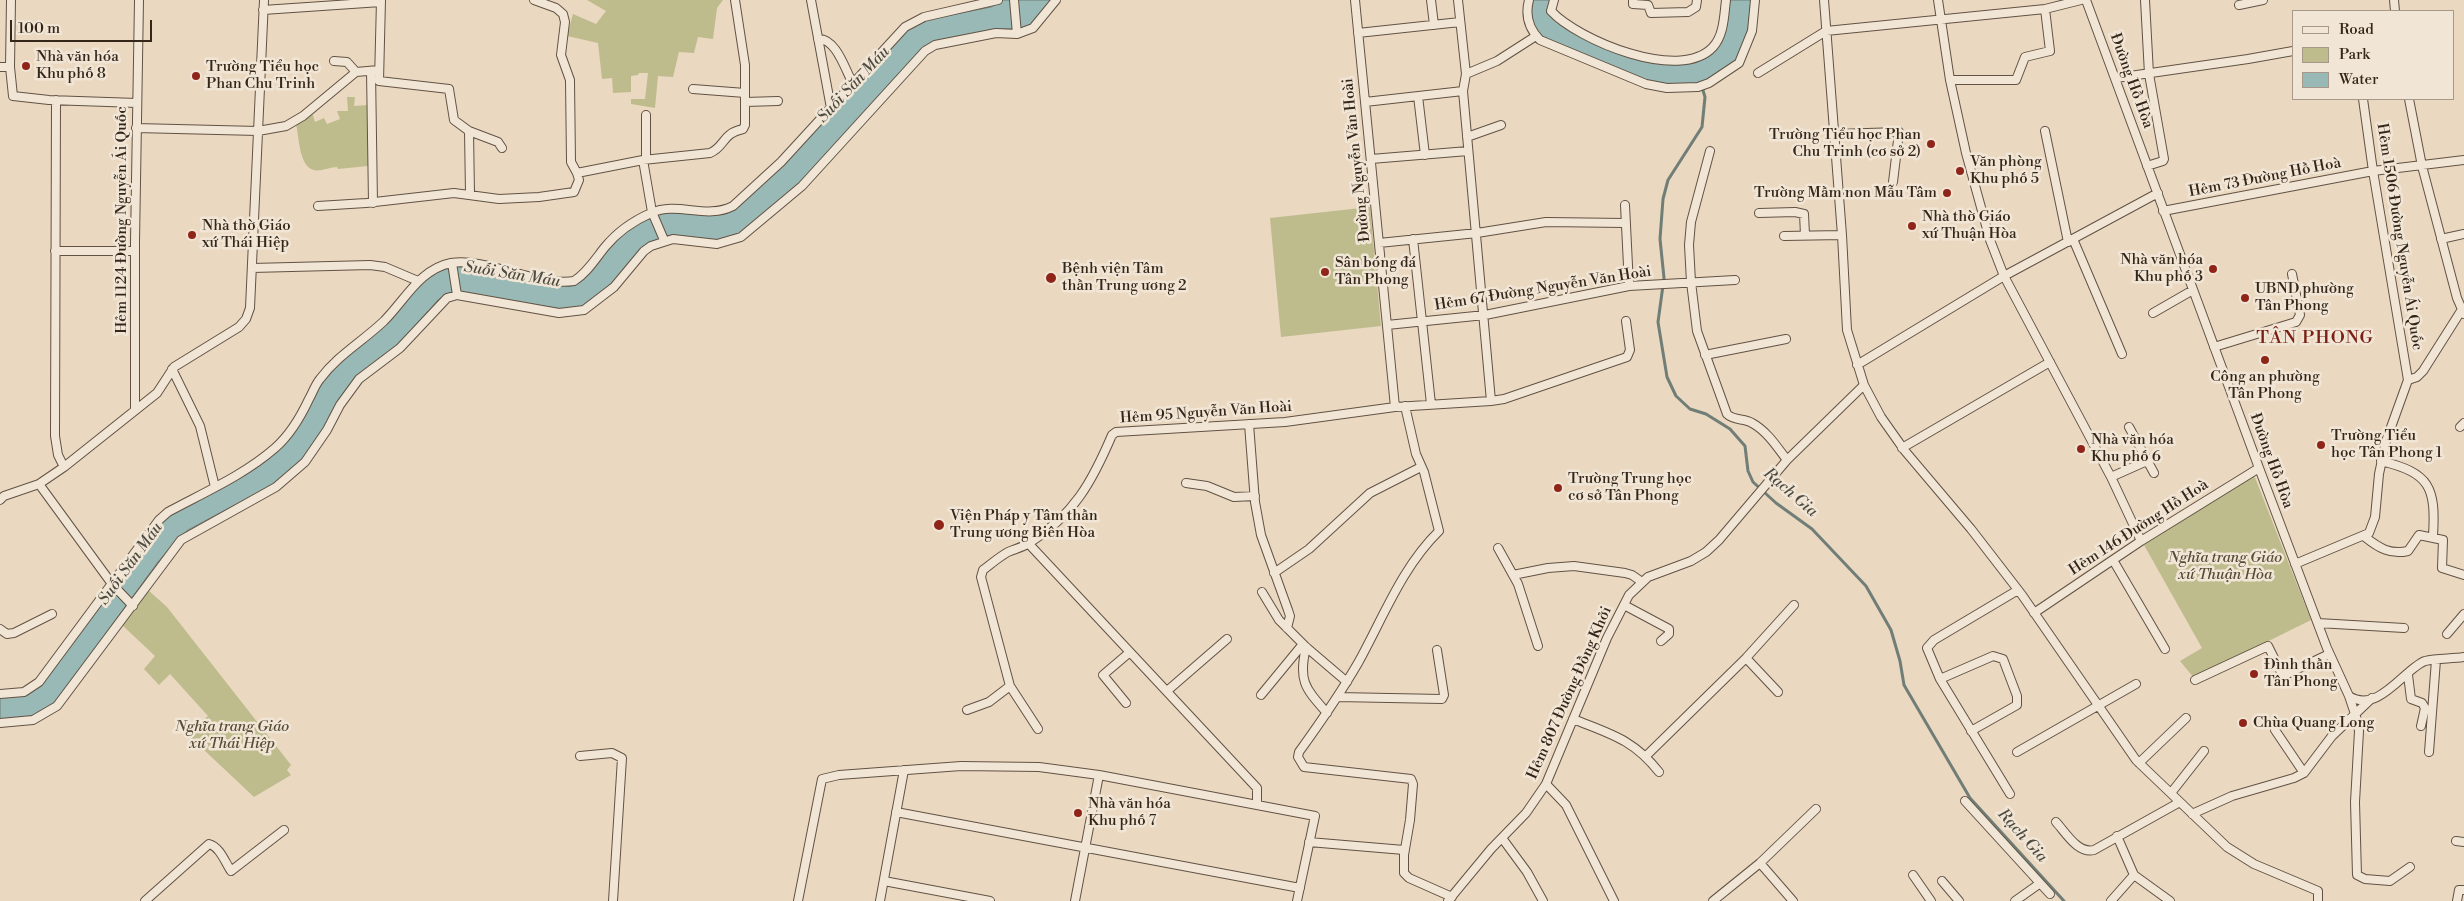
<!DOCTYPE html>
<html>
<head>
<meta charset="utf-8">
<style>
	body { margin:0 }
	#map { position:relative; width:2464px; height:901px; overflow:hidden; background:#ead8c0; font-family:"Libre Bodoni",serif }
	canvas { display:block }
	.legend { position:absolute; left:2292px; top:10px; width:162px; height:90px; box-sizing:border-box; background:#f1e6d6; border:1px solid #a6998b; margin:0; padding:6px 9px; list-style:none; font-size:15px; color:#35261a }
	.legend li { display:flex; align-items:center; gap:10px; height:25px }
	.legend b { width:25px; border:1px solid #a6998b }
	.scale { position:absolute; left:10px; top:20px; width:142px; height:22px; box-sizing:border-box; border:2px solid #35261a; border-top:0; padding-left:6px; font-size:15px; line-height:18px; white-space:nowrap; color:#35261a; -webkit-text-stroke:4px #f1e6d6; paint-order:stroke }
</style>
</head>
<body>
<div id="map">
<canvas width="2464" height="901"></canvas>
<ul class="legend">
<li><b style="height:6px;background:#f1e6d6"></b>Road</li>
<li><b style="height:14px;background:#bebc8d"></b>Park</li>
<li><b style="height:14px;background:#98b9b5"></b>Water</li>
</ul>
<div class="scale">100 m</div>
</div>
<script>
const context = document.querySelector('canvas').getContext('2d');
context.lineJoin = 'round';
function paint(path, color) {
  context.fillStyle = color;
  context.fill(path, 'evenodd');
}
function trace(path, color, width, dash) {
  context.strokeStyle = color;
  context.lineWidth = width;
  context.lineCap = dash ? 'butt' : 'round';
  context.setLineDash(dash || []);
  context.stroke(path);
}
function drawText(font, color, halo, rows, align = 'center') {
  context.font = font + ' "Libre Bodoni",serif';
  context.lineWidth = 5;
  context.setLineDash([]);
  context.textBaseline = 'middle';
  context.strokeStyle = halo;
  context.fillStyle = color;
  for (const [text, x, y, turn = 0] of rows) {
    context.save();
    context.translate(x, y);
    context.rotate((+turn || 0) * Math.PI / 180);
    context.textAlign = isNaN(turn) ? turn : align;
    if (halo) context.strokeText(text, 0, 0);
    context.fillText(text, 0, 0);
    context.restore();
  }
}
paint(new Path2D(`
	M587 0H723L717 8 713 39 698 37 694 53 679 52 673 77 658 76 655 108 631 104V99H645L648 73H639L638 75 631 76V92L613 93 612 78 602 79 598 43 567 36 573 14 596 24 606 11Z
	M347 97H355L354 106 368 105V166L338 169 337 167C331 167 319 172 314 170 299 167 299 136 296 124L312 112 315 122 324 118 327 124 340 119 337 111H348Z
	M1370 207 1381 326 1281 337 1270 218Z
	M2254 475 2311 620 2194 678 2180 661 2202 648 2144 545Z
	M148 590 167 607 291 765 287 770 291 775 254 797 187 734 208 716 170 674 159 685 144 669 155 656 122 625Z`), '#bebc8d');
const water = new Path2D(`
	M1004 0H1053L1031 25 1023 29H1003L933 42 918 53 800 185 747 229 732 237 717 240 671 235 653 241 641 248 612 283 583 307 561 309 460 292 444 296 438 300 397 346 357 377 337 404 324 429 301 461 274 484 188 530 179 538 158 562 54 704 32 716 0 720V697L25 695 41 685 161 522 170 515C199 499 259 473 280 448 301 423 311 390 334 366 350 350 371 339 387 323 401 307 413 287 430 275 475 247 544 301 581 280 607 251 634 209 679 212 702 214 714 219 736 209L784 164 907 30 926 20 991 7Z
	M1533 0H1550L1547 12 1551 16C1586 39 1676 89 1714 51 1727 38 1726 17 1729 0H1751L1748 30 1736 61 1708 80 1697 84H1667L1648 81 1542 37C1531 27 1529 14 1533 0Z`);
paint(water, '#98b9b5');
trace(water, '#707e77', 1);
trace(new Path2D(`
	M1702 87 1705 97 1702 127 1668 180 1663 199 1660 239 1664 278 1658 322 1667 377 1676 396 1690 409 1706 414 1730 429 1745 446 1748 471 1753 482 1776 503 1812 529 1866 586 1891 630 1900 661 1904 685 1970 798 2064 901`), '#707e77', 3);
const minor = new Path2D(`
	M11 0 10 67 13 96 49 100 137 103
	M381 0 379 81 449 89 454 120 469 131 470 194
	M534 0 556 8 563 14 565 22 561 55 570 80 571 162 577 173
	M811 0 831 108
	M1014 0 1017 34
	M1355 0 1395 407
	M1431 0 1434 25
	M1458 0 1466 74 1463 91 1491 401
	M1529 0C1525 15 1529 29 1540 40L1646 84 1667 88 1698 87 1709 83 1739 63 1752 31 1755 0
	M1554 0 1551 11C1578 40 1680 83 1713 47 1724 35 1724 16 1726 0
	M1633 0V4L1648 5 1651 13 1688 12 1696 7 1697 0
	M1824 0 1842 235 1847 330 1864 385 1881 417 1905 451 1971 529 2022 595 2136 760 2227 847 2254 864 2318 891V901
	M1938 0 1950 80 1966 153 1990 240 2004 276 2111 477 2141 541
	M2086 0 2259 468 2327 648 2349 696 2357 720 2359 731 2355 802 2357 875 2365 879 2390 881 2410 867
	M2145 0 2149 74 2164 159 2163 161 2147 166
	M2394 0 2395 11
	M2239 5 2263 0
	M263 10 381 2
	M1358 33 1460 22
	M818 39C836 38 845 69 853 84
	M334 61 347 62 356 72
	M0 67H10
	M371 71 373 203
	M1758 73 1826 31 2045 9 2081 0
	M1466 74 1497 61 1536 36
	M2116 78 2248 59 2293 51
	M1950 80H2016L2025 57 2050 51 2045 9
	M693 89 745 93
	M1418 96 1425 155
	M2363 99 2373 171 2408 380
	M2409 99 2422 166 2457 298 2464 314
	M56 100 55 436 58 455 64 467
	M745 102 778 101
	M1365 102 1463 91
	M646 115V159
	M136 128 258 131 286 126 303 116 356 72 379 70
	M469 131 498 142 502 148
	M2045 131 2068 242
	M1835 134 1899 132 1893 182
	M1467 137 1501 125
	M1710 151 1691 222 1689 245 1691 282 1697 331 1727 414C1734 421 1744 418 1752 423 1767 431 1777 447 1787 460
	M1371 159 1468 151
	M1625 205 1629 286
	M318 206 366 203 454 193 499 199 539 197 574 192 579 180 577 173 643 160
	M2163 211 2373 171 2464 160
	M1759 213 1795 212 1804 214 1805 235
	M1784 236 1842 235
	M1413 239 1431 404
	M2073 239 2122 354
	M2441 239 2464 234
	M664 240 652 212 643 160 710 153C726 146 721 134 743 129L745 125V65L735 0
	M1379 243 1477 233 1546 222 1625 223
	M55 251H135
	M452 263 457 295
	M252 268 370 265 385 267 418 281
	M2153 313 2193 290
	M1387 325 1485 315 1629 286 1735 280
	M2214 347 2296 322 2300 315 2292 274
	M1705 355 1786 339
	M1857 365 2004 276 2158 193
	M172 369 200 426 215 487
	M1405 406 1416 454 1424 472 1439 531C1402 567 1383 618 1358 663 1340 694 1320 723 1299 752L1298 757 1304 767 1411 779 1413 784 1410 820 1404 855V873L1409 878 1452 897
	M135 410V242L139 0
	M1249 424 1255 502 1261 535 1288 610 1290 616 1287 628
	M2129 427 2154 473
	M2460 427 2464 423
	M1902 448 2050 362
	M2381 461C2430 473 2436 487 2433 536
	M2111 477 2147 461
	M1186 483 1207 486 1234 497 1255 496
	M39 484 112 584 133 606
	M0 500 4 496 39 484 64 467 157 393 174 367 239 327 246 319 250 308 264 0
	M2365 537C2379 548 2390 555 2408 551L2419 535 2443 540 2442 568 2464 575
	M1028 543 1257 788V805
	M1498 548 1518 584 1538 646
	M2113 560 2165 649
	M2295 564 2369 533 2375 517 2379 474 2386 441 2408 380 2417 377 2423 371 2461 311
	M1274 573 1309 549 1370 493 1421 467
	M1513 575 1548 568 1574 566 1625 573 1632 575 1642 582
	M1262 592 1279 620 1306 647 1347 682
	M1624 605 1669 629V634L1661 641
	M2034 613 2141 541 2259 468
	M2318 623 2404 628
	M0 629 7 634 14 633 52 614
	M2447 634 2464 614
	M1306 647C1298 681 1305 688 1327 713
	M1746 658 1778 692
	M2408 675 2411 699 2422 703 2425 708 2421 726
	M1940 679 1993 656 2003 659 2017 696V705L1971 731
	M2195 680 2268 646 2283 676 2329 654
	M1010 686 1038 729
	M1167 691 1227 639
	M0 694 24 692 39 682 159 520 168 512C205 492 244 475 275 448 290 435 301 416 309 399 313 392 315 385 320 379 338 355 363 341 384 321 405 300 420 269 451 263 486 257 538 287 574 281 587 273 596 258 605 247 618 231 633 221 651 213 678 201 706 220 733 206L781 162 905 27 924 17 998 0
	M1261 695 1303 644
	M2349 696C2378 715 2405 668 2425 661 2437 658 2452 659 2464 657
	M1337 697 1442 699 1444 695 1437 650
	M1126 703 1103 675 1130 652
	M967 710 989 702 1010 686 981 577 983 570C991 564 999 557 1008 552 1015 549 1023 547 1029 543 1074 515 1092 482 1112 435L1116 432 1285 422 1395 407 1491 401 1504 399 1627 357 1630 350 1626 321
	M1573 719C1610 734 1633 739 1659 772
	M0 723 33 720 57 706 181 540 276 487 305 462 327 430 340 405 359 379 400 348 447 298 457 295 559 313 584 310 614 287 644 251 651 246 673 239 717 244 741 237 802 186 925 51 935 45 996 33 1017 34 1033 28 1056 0
	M2275 730 2304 773
	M2017 752 2136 684
	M2429 752 2436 660
	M580 756 612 753 622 758 613 901
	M1646 756 1746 658 1794 605
	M2139 763 2186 718
	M1546 784 1566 805 1614 901
	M2171 793 2204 751
	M2010 794 1940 679 1927 648 1934 640 2018 590
	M1965 801 2050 894
	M896 812 1300 888
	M2192 814 2232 796 2294 778 2304 773 2332 736 2372 698
	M2056 822C2066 833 2078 854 2094 850L2180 802
	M1502 838 1527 872 1543 901
	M2456 841 2464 842
	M1309 842 1404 850
	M1760 863 1816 809
	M1913 875 1931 901
	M2134 875 2170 901
	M884 881 990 901
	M1942 881 1959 901
	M145 901 209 844C220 847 225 862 231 871L284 830
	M798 901 822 779 839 775 961 766 1039 767 1099 775 1315 816 1297 901
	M880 901 904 770
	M1075 901 1099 775
	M1448 901 1491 849 1526 813 1546 784 1607 638 1629 595 1648 577 1691 561 1706 552 1719 540 1787 460 1864 385
	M1713 901 1760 863 1793 901
	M2015 901 2039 884
	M2111 901 2134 875 2117 836
	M2457 901 2459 890H2464`);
trace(minor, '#625244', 10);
trace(minor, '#f1e6d6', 8);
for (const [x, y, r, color] of [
	[26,66,5,"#8f2418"],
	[196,76,5,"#8f2418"],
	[1931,144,5,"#8f2418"],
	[1960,171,5,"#8f2418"],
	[1947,193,5,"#8f2418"],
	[1912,226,5,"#8f2418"],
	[192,235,5,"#8f2418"],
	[2213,269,5,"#8f2418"],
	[1325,272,5,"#8f2418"],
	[1051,278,6,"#8f2418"],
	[2245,298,5,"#8f2418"],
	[2265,360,5,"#8f2418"],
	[2321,445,5,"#8f2418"],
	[2081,449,5,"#8f2418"],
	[1558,488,5,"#8f2418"],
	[939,525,6,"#8f2418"],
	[2254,674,5,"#8f2418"],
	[2243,723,5,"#8f2418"],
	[1078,813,5,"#8f2418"]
]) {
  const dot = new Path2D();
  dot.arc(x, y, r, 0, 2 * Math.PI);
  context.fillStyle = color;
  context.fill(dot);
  trace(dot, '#f1e6d6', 2);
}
drawText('15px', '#35261a', '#f1e6d6', [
	["Nhà văn hóa",36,57],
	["Khu phố 8",36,74],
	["Trường Tiểu học",206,67],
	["Phan Chu Trinh",206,84],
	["Trường Tiểu học Phan",1921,135,"right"],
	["Chu Trinh (cơ sở 2)",1921,152,"right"],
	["Văn phòng",1970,162],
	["Khu phố 5",1970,179],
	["Trường Mầm non Mẫu Tâm",1937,193,"right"],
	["Nhà thờ Giáo",1922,217],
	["xứ Thuận Hòa",1922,234],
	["Nhà thờ Giáo",202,226],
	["xứ Thái Hiệp",202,243],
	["Nhà văn hóa",2203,260,"right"],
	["Khu phố 3",2203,277,"right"],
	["Sân bóng đá",1335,263],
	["Tân Phong",1335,280],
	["Bệnh viện Tâm",1062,269],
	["thần Trung ương 2",1062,286],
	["UBND phường",2255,289],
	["Tân Phong",2255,306],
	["Công an phường",2265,377,"center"],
	["Tân Phong",2265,394,"center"],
	["Trường Tiểu",2331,436],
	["học Tân Phong 1",2331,453],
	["Nhà văn hóa",2091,440],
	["Khu phố 6",2091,457],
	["Trường Trung học",1568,479],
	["cơ sở Tân Phong",1568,496],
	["Viện Pháp y Tâm thần",950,516],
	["Trung ương Biên Hòa",950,533],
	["Đình thần",2264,665],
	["Tân Phong",2264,682],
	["Chùa Quang Long",2253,723],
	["Nhà văn hóa",1088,804],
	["Khu phố 7",1088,821]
], 'left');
drawText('15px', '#35261a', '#f1e6d6', [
	["Đường Hồ Hòa",2131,81,70],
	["Đường Nguyễn Văn Hoài",1357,160,-96],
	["Hẻm 73 Đường Hồ Hoà",2265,178,-11],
	["Hẻm 1124 Đường Nguyễn Ái Quốc",122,220,-90],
	["Hẻm 1506 Đường Nguyễn Ái Quốc",2399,237,81],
	["Hẻm 67 Đường Nguyễn Văn Hoài",1543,289,-9],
	["Hẻm 95 Nguyễn Văn Hoài",1206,413,-4],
	["Đường Hồ Hòa",2271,461,70],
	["Hẻm 146 Đường Hồ Hoà",2139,528,-33],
	["Hẻm 807 Đường Đồng Khởi",1570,693,-66]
]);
drawText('italic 15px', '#574c37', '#f1e6d6', [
	["Nghĩa trang Giáo",2225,558],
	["xứ Thuận Hòa",2225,575],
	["Nghĩa trang Giáo",232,727],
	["xứ Thái Hiệp",232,744]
]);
drawText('italic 16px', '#4e4b41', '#f1e6d6', [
	["Suối Săn Máu",854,85,-47],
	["Suối Săn Máu",512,275,9],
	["Rạch Gia",1790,493,41],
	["Suối Săn Máu",131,564,-54],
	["Rạch Gia",2022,836,48]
]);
context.letterSpacing = '1px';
drawText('18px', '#7a1f14', '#f1e6d6', [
	["TÂN PHONG",2315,339]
]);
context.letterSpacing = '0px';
</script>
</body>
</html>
